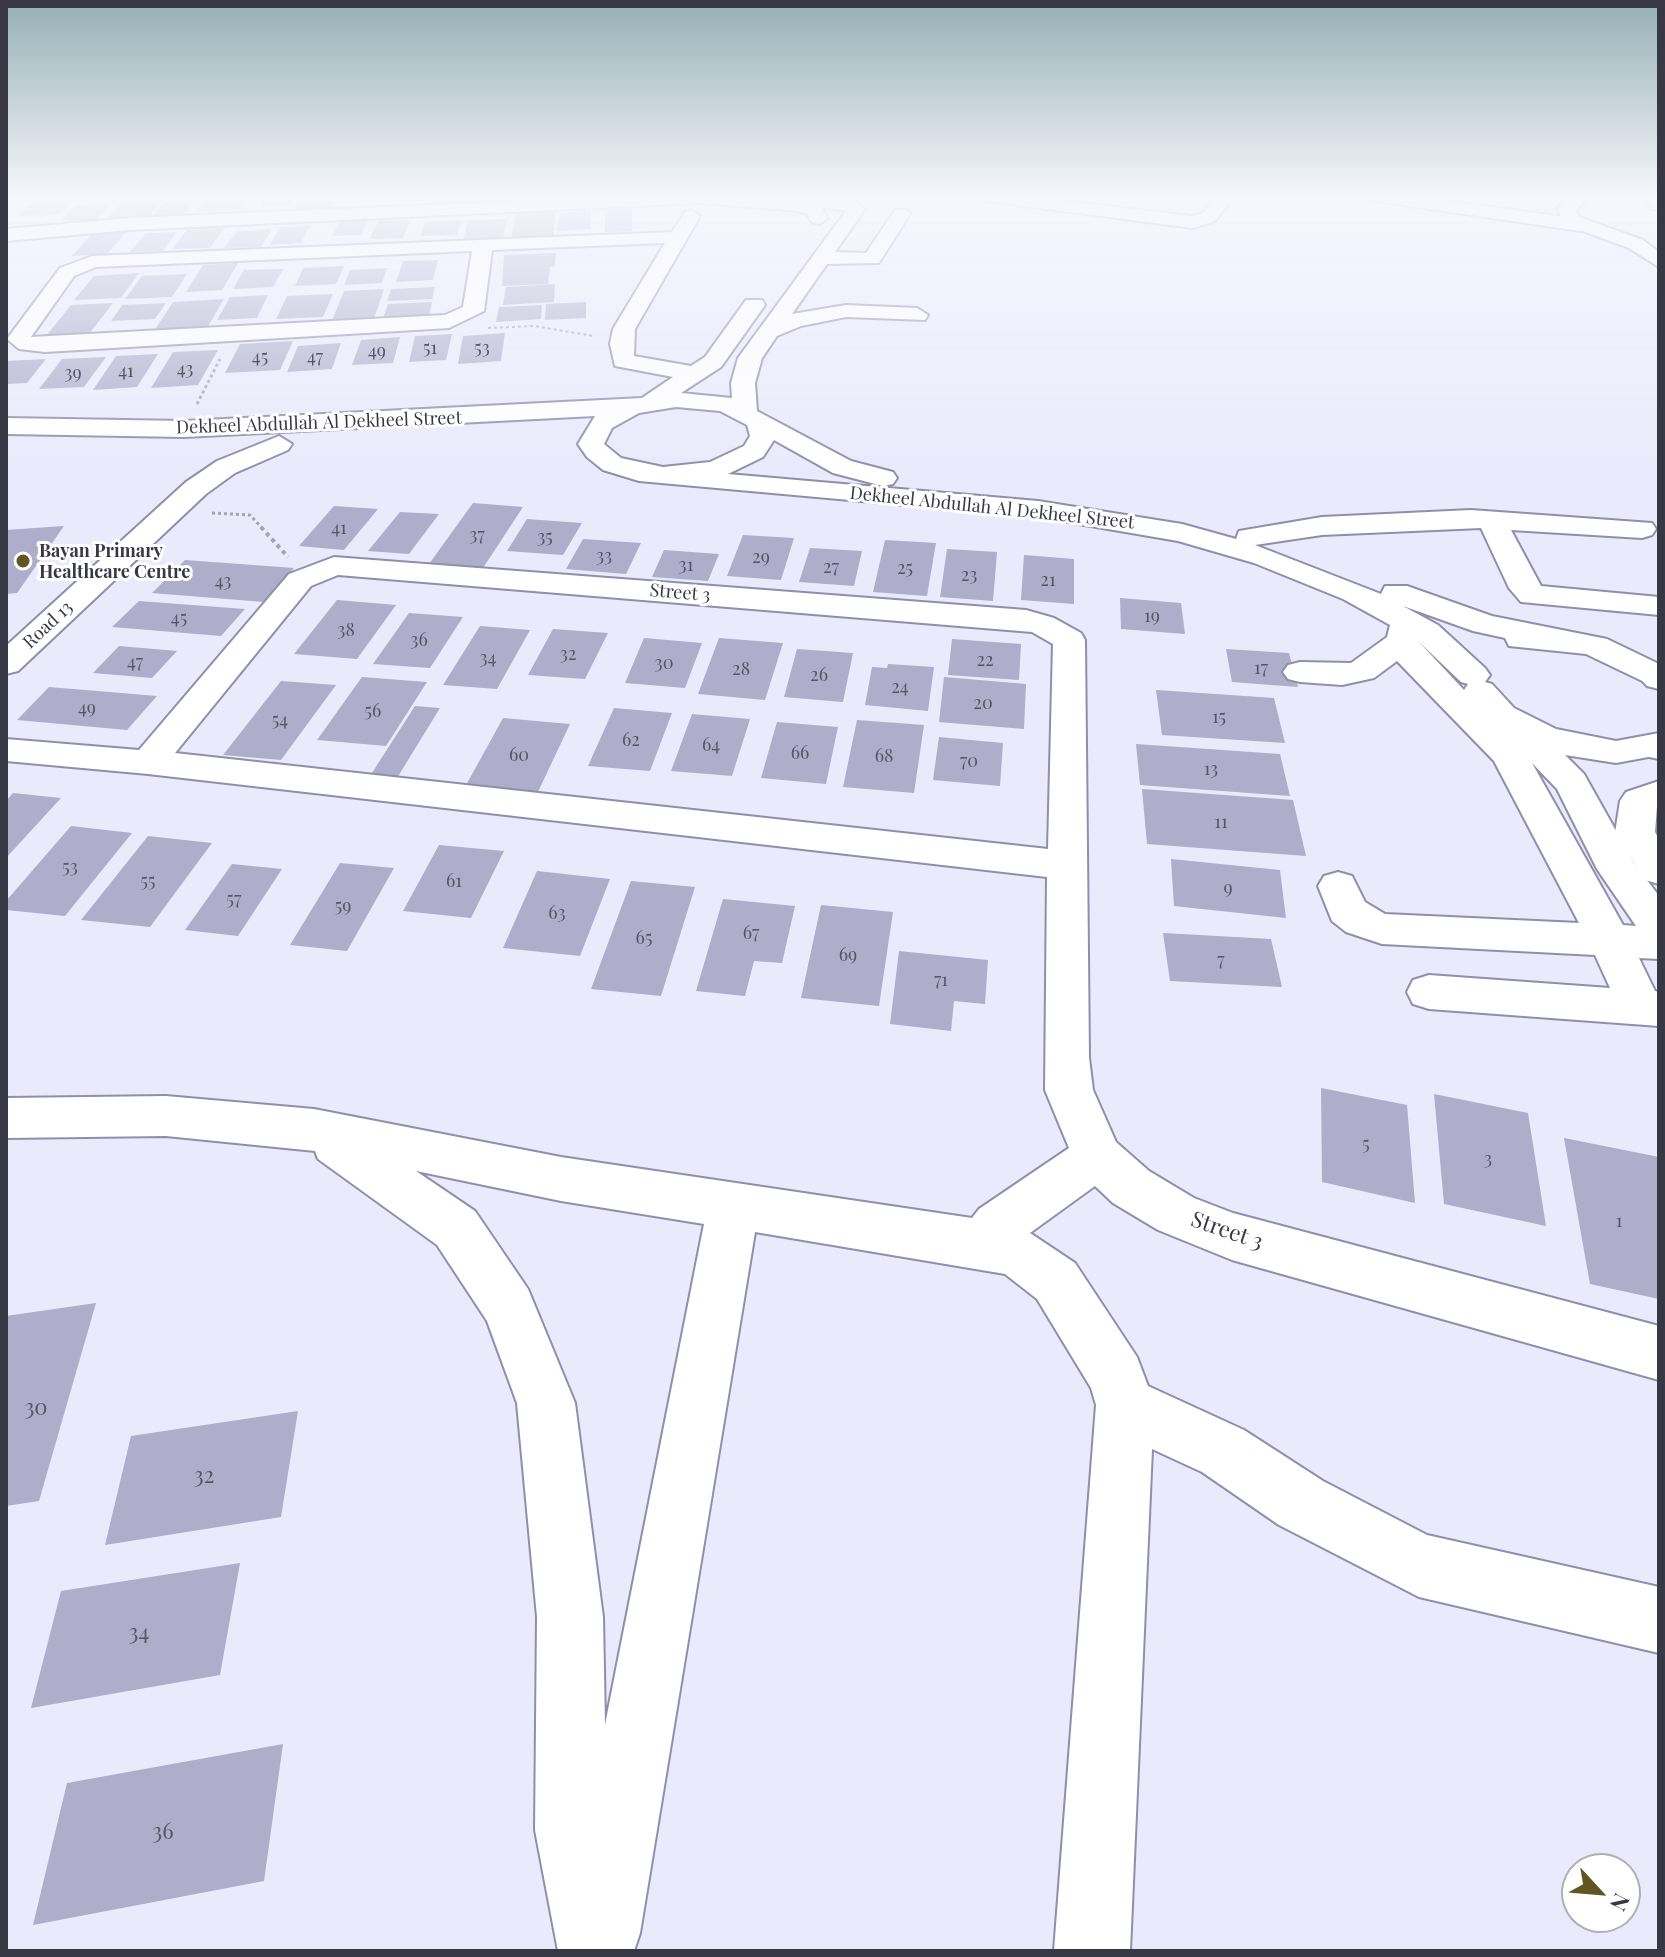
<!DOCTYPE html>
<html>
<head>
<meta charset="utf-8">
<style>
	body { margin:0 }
	#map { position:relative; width:1665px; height:1957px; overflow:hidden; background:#eaeafc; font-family:"Playfair Display",serif }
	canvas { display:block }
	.frame { position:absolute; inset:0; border:8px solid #383844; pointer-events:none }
	.north { position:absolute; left:1561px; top:1853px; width:80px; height:80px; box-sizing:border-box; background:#fff; border:2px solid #afafb4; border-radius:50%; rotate:116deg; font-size:22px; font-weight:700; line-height:32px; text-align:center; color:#383844 }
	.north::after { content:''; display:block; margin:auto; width:28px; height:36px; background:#615522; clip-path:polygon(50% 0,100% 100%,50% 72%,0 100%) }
</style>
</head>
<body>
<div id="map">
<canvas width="1665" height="1957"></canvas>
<div class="frame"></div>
<div class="north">N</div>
</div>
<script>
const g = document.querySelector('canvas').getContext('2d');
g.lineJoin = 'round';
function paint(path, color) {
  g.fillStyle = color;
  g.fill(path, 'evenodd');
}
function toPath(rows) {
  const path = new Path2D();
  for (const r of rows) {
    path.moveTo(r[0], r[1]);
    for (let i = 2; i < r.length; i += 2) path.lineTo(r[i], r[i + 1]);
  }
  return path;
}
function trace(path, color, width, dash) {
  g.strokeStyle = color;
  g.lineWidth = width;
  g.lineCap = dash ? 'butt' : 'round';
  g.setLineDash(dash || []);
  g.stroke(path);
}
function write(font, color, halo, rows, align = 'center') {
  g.font = font + ' "Playfair Display",serif';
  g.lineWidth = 6;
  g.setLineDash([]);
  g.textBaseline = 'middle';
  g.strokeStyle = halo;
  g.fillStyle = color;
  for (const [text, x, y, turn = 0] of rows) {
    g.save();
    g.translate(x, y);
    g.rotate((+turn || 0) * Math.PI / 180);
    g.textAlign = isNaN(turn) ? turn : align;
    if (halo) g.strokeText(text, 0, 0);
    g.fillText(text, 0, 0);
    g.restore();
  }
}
paint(toPath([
	[268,196,296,196,290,206,261,207],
	[302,196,340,196,332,209,293,210],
	[350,196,376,196,373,201,346,202],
	[390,196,426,196,424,201,387,202],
	[434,196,470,196,469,200,431,202],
	[246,197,237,210,196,212,207,198],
	[74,199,59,214,18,216,35,201],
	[165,199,146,220,104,222,124,201],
	[195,200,184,214,153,215,165,201],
	[111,203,95,220,60,221,76,205],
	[632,208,632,231,605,232,605,209],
	[556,211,553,237,511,239,516,213],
	[591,211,590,229,557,231,559,213],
	[507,219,503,239,463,241,468,220],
	[368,220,361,235,332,236,340,221],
	[410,220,403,238,370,239,378,221],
	[462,220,457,235,420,236,425,222],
	[310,226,301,243,270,245,280,227],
	[224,228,210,248,172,249,187,230],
	[272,229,261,247,224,248,237,231],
	[127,232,107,254,72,256,93,233],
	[177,232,163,251,130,252,146,233],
	[556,253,555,266,550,267,548,284,502,286,504,255],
	[438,260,433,280,396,282,403,261],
	[238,263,222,290,186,292,203,265],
	[344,266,336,284,295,286,303,268],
	[387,268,382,283,344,285,350,270],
	[283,269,273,287,233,289,244,270],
	[139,273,121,298,74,300,94,276],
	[187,274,172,297,125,299,142,276],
	[555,284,554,302,503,305,506,287],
	[435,287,432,299,387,301,391,289],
	[384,289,374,319,332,321,344,291],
	[333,294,323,317,276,319,287,296],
	[268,295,257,318,217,320,230,297],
	[224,299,207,328,154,331,173,302],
	[432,302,429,316,383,318,388,304],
	[586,302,586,318,545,320,546,304],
	[113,303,89,334,46,336,71,305],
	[166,303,155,319,111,321,122,305],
	[542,305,541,319,496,322,499,307],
	[505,333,501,361,458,364,463,336],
	[452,334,446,360,409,362,415,336],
	[400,337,393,363,352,365,361,340],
	[293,341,280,370,225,373,240,344],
	[341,343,332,369,287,372,298,346],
	[218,350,198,385,151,388,173,352],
	[158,354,137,387,93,390,116,356],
	[106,357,84,387,39,389,62,359],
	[46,359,27,383,6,384,6,361],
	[473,503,523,507,483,568,429,564],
	[334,506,378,509,344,550,299,546],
	[400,512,439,514,409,554,368,551],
	[527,519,582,523,563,555,507,551],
	[64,526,17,593,6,594,6,530],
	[743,535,794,538,781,580,727,576],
	[583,539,641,543,626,574,566,569],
	[885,540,936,543,927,596,873,592],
	[810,548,862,551,854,586,799,582],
	[947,549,997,552,993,601,940,597],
	[664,550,719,554,708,581,652,577],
	[1024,555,1074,559,1074,604,1021,600],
	[185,560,294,568,264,602,152,593],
	[1120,598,1181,603,1185,634,1121,629],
	[337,600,396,605,357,659,294,654],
	[139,601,245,609,221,636,112,627],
	[409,613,463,617,430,668,373,664],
	[480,626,530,630,497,689,443,685],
	[553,629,608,633,585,679,528,675],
	[644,638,702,643,685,688,625,683],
	[719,638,783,643,765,700,698,694],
	[952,639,1021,644,1019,680,948,675],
	[119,646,177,651,152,678,93,673],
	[797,649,853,653,843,702,784,697],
	[1226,649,1289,653,1298,687,1232,682],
	[888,664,934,667,928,711,865,705,872,667,887,668],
	[362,677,427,682,386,746,317,740],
	[944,677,1026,684,1024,729,939,722],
	[281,681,336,685,281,760,223,755],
	[49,687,157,696,127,730,17,720],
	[1156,690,1274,698,1285,743,1162,735],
	[415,706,440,708,397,778,370,776],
	[614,708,672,713,650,771,588,766],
	[692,714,750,719,732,776,671,771],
	[503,718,570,724,537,794,465,787],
	[857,720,924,725,914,793,843,787],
	[777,722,838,727,826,784,761,778],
	[939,737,1003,743,1000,786,933,780],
	[1136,744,1280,754,1290,796,1140,785],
	[1142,789,1293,800,1306,856,1147,844],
	[13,793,61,798,6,858,6,801],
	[71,826,132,833,65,916,6,910,6,901],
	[148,836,212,843,150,927,81,920],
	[439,845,504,851,471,918,403,911],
	[1171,859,1280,870,1286,918,1174,906],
	[340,863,394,868,347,951,290,945],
	[232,864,282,869,238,936,185,930],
	[537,871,610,879,580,956,503,948],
	[631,881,695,887,661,996,591,989],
	[723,899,795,906,782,963,754,961,745,996,696,991],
	[821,905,893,912,879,1006,801,998],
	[1163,933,1271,939,1282,987,1170,981],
	[899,951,988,960,985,1004,954,1001,951,1031,890,1024],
	[1321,1088,1407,1105,1415,1203,1322,1182],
	[1434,1094,1528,1113,1546,1226,1444,1204],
	[1564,1138,1659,1157,1659,1299,1590,1284],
	[96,1303,39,1501,6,1506,6,1316],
	[298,1411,281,1517,105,1545,131,1436],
	[240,1563,220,1675,31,1708,61,1591],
	[283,1744,264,1881,33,1925,67,1783]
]), '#aeadca');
const minor = toPath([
	[633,196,777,199,779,196,811,196,853,200,865,209,835,252,866,253,895,210,907,210,910,214,879,263,827,264,792,314,846,305,917,308,928,315,925,320,846,317,801,326,777,336,762,358,755,383,757,411,851,461,893,472,897,478,893,484,883,486,833,473,774,440,763,457,728,474,1038,501,1182,524,1236,539,1239,531,1322,517,1471,510,1652,523,1656,529,1652,535,1642,538,1511,530,1541,586,1659,597,1659,615,1521,602,1509,588,1481,528,1322,535,1255,545,1381,594,1385,586,1407,586,1492,616,1607,639,1659,664,1659,689,1586,654,1509,646,1505,638,1473,631,1403,606,1438,625,1485,668,1490,675,1485,682,1492,684,1514,708,1556,729,1616,741,1659,733,1659,755,1616,763,1565,755,1584,774,1634,863,1659,896,1659,959,1639,958,1655,991,1659,992,1659,1026,1429,1009,1413,1004,1407,992,1413,980,1429,975,1610,988,1595,955,1382,944,1346,932,1332,921,1318,886,1324,876,1338,872,1352,876,1365,902,1385,914,1579,923,1494,761,1397,661,1374,678,1342,685,1300,682,1288,679,1283,672,1288,665,1300,662,1351,663,1387,637,1390,625,1343,599,1254,563,1178,541,1038,517,639,481,603,470,587,457,578,444,595,416,184,437,6,434,6,418,184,421,642,398,673,377,615,366,610,344,613,329,665,243,492,250,484,311,449,328,45,352,19,349,7,339,60,268,92,256,672,232,685,212,691,210,700,216,635,329,634,356,691,366,705,357,746,300,762,300,765,305,721,367,681,393,732,398,731,383,738,358,846,211,821,207,828,218,819,224,812,222,807,214,797,211,700,203,130,230,6,241,6,229,130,218,633,196],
	[472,251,463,307,445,315,31,337,74,276,96,267,472,251],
	[676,407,720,411,747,425,750,436,744,446,710,462,663,467,621,458,604,444,612,428,639,413,676,407],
	[1418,641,1461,682,1468,684,1464,690,1418,641],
	[1532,763,1557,789,1597,869,1636,926,1623,925,1532,763],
	[977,196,1022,196,1192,216,1203,213,1217,196,1235,196,1215,221,1193,228,986,201,977,196],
	[1366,196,1411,196,1580,219,1589,225,1580,231,1375,201,1366,196],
	[279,436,292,444,288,450,235,473,206,494,18,671,6,674,6,646,186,482,217,461,279,436],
	[334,557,1026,610,1054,618,1081,633,1085,640,1089,1058,1093,1090,1116,1142,1149,1171,1194,1198,1233,1213,1659,1326,1659,1380,1232,1260,1158,1230,1113,1203,1095,1186,1030,1233,1075,1263,1137,1357,1148,1386,1244,1430,1323,1481,1427,1535,1659,1587,1659,1653,1419,1597,1279,1525,1202,1472,1152,1449,1130,1951,1054,1951,1096,1405,1091,1388,1037,1299,1005,1274,755,1232,640,1933,634,1951,558,1951,535,1830,537,1617,517,1403,487,1321,437,1245,318,1159,315,1151,166,1136,6,1138,6,1098,166,1096,314,1109,561,1157,972,1218,979,1209,1069,1148,1045,1090,1047,877,148,774,6,761,6,739,139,750,289,574,334,557],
	[338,575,1032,632,1053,644,1048,849,175,753,311,586,338,575],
	[416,1171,561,1201,704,1224,605,1725,603,1617,575,1403,528,1289,475,1211,416,1171]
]);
const highway = toPath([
	[1572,196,1590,196,1576,210,1579,217,1643,240,1659,252,1659,267,1629,248,1564,224,1557,208,1572,196],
	[1644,196,1659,196,1659,210,1653,209,1644,196],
	[1654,665,1659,666,1659,689,1647,686,1637,675,1642,668,1654,665],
	[1652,736,1659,737,1659,759,1639,755,1634,747,1639,739,1652,736],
	[1659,781,1655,832,1659,839,1659,884,1645,880,1615,833,1620,801,1626,792,1659,781]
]);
trace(minor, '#908fab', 4);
trace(highway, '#908fab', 4);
trace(toPath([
	[488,328,534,326,593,336]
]), '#a4a4b4', 2, [3, 3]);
trace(toPath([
	[197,404,220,359],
	[212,513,250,515,263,529]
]), '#a4a4b4', 3, [3, 3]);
trace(toPath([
	[261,527,288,557]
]), '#a4a4b4', 4, [4, 4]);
paint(minor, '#fff');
paint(highway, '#fff');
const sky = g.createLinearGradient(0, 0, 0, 470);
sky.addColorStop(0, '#95b0b3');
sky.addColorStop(0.42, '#f6f6fe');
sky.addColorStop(1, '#f6f6fe00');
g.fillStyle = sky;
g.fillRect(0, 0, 1665, 470);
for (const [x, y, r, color] of [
	[23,561,8,"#615522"]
]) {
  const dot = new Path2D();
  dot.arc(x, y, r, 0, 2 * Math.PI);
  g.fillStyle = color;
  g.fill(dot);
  trace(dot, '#fff', 3);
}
write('18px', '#565566', null, [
	["51",430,348],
	["53",482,348],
	["49",377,351],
	["45",260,357],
	["47",315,357],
	["43",185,369],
	["41",126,371],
	["39",73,373],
	["41",339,528],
	["37",477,535],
	["35",545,537],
	["33",604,556],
	["29",761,557],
	["31",686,565],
	["27",831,567],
	["25",905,568],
	["23",969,575],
	["21",1048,580],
	["43",223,581],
	["19",1152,616],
	["45",179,618],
	["38",346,630],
	["36",419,640],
	["32",568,654],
	["34",488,658],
	["22",985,660],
	["47",135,662],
	["30",664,663],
	["17",1261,668],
	["28",741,669],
	["26",819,675],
	["24",900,687],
	["20",983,703],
	["49",87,708],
	["56",373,711],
	["15",1219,717],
	["54",280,720],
	["62",631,740],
	["64",711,745],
	["66",800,753],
	["60",519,755],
	["68",884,756],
	["70",969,761],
	["13",1211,769],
	["11",1221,822],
	["53",70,867],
	["55",148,881],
	["61",454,881],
	["9",1228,888],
	["57",234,899],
	["59",343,906],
	["63",557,913],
	["67",751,933],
	["65",644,938],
	["69",848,955],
	["7",1221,960],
	["71",941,980],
	["5",1366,1144],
	["3",1488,1159],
	["1",1619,1221]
]);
write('18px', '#383844', '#fff', [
	["Dekheel Abdullah Al Dekheel Street",319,423,-2],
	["Dekheel Abdullah Al Dekheel Street",992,508,6],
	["Street 3",680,593,5],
	["Road 13",48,625,-43]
]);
write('bold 18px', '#383844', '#fff', [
	["Bayan Primary",39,551],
	["Healthcare Centre",39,572]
], 'left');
write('22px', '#383844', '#fff', [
	["Street 3",1227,1231,19]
]);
write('22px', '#565566', null, [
	["30",36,1408],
	["32",204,1476],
	["34",139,1633],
	["36",163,1832]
]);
</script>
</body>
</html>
